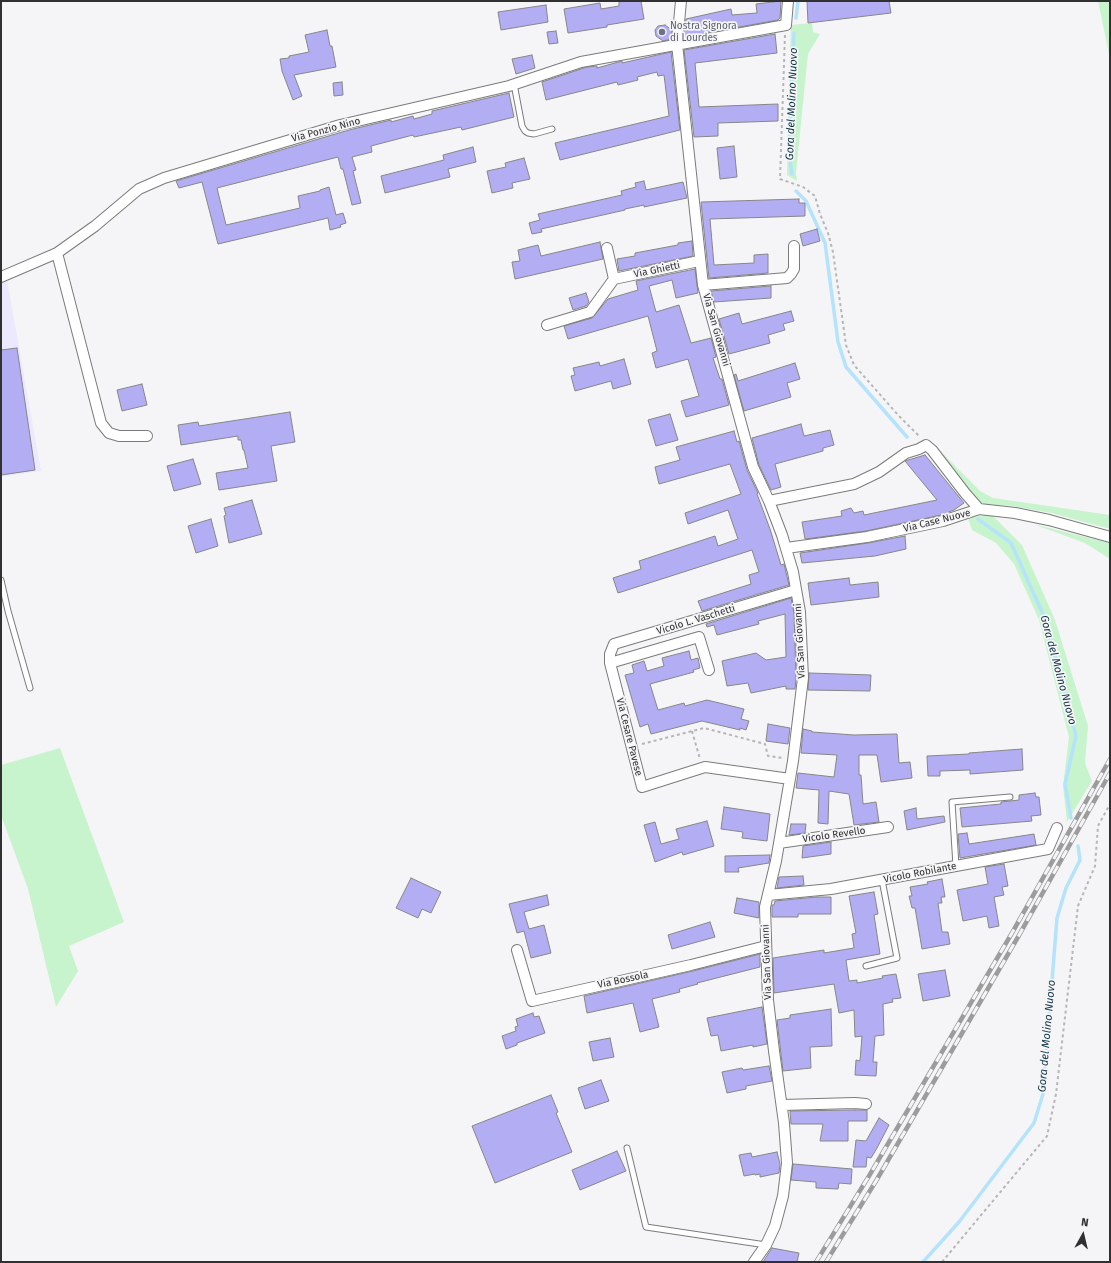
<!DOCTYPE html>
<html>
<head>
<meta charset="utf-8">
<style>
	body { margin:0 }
	#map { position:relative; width:1111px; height:1263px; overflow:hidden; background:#f5f5f7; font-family:"Fira Sans",sans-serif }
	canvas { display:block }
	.frame { position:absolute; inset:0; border:2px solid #303031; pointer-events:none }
	.north { position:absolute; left:1063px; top:1215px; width:40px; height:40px; -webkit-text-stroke:3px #f5f5f7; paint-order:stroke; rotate:8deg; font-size:11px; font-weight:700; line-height:16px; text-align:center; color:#303031 }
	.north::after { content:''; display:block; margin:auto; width:14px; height:18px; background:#303031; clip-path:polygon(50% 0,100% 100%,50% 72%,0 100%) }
</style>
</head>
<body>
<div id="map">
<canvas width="1111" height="1263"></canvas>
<div class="frame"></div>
<div class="north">N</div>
</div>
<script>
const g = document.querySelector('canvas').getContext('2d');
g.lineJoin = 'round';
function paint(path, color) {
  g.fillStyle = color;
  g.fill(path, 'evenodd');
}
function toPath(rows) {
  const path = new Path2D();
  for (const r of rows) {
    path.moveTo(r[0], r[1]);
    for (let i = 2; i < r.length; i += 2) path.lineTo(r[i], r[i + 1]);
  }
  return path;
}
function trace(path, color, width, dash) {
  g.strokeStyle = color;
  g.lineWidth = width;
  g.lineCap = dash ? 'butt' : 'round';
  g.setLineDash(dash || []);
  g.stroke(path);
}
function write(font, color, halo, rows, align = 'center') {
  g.font = font + ' "Fira Sans",sans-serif';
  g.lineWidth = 3.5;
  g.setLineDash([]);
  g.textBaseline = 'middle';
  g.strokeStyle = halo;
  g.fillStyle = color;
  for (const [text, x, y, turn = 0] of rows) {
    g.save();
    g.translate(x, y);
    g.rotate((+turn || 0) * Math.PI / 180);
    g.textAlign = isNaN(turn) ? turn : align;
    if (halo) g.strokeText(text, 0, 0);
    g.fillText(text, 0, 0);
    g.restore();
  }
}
paint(toPath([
	[7,280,41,471,1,477,1,282]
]), '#ece8fe');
paint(toPath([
	[1098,1,1110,1,1110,59],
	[812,23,813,32,820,34,808,54,796,173,797,181,787,175,789,81,791,25],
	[930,441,980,491,993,498,1110,515,1110,529,1051,513,1012,506,981,504,958,479],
	[991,514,1022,545,1055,620,1088,726,1085,763,1092,781,1067,822,1063,786,1069,737,1039,620,1014,564,996,543,972,530,968,518],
	[1033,524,1110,543,1110,559,1085,543],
	[60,748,124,922,69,946,78,971,56,1007,28,889,1,815,1,765]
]), '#c7f4cd');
trace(toPath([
	[796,18,798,1],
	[792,174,789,154,794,33],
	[796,191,806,201,825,243,838,342,846,367,907,437],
	[978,519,1011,543,1046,621,1076,736,1065,784,1071,818],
	[923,1262,959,1222,1034,1123,1043,1094,1057,918,1066,888,1080,860,1078,846]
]), '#b4e3fb', 3.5);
const building = toPath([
	[619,1,641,1,644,19,607,25,607,27,568,33,564,9,600,3,601,9,619,6,619,1],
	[781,1,780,18,778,20,684,37,686,19,731,9,732,15,757,13,756,4,781,1],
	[807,1,889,1,891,13,808,23,807,1],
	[546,5,548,22,501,30,498,12,546,5],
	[665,25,672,30,671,39,663,41,656,36,655,30,658,26,665,25],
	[327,30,330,46,332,46,336,67,294,75,302,96,293,100,282,71,280,59,289,58,289,56,309,52,305,35,327,30],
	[556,31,558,43,549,44,547,32,556,31],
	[775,34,777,53,695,63,699,107,778,104,778,121,718,123,718,136,694,137,684,50,775,34],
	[671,52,680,130,560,160,555,143,669,116,664,75,658,76,657,72,637,77,638,80,618,85,617,82,546,100,542,82,587,67,597,66,597,68,622,61,622,63,671,52],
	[532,55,535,68,516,74,512,59,532,55],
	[342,82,343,95,334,96,333,83,342,82],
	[509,93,514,117,462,130,461,127,414,137,413,135,371,146,372,152,352,157,356,170,353,171,361,203,352,205,343,169,341,169,338,157,217,188,226,225,300,208,298,196,320,191,320,190,329,187,336,215,343,213,346,223,340,225,341,227,330,230,328,218,218,244,202,182,179,188,176,181,349,130,391,120,391,122,413,116,414,119,432,114,432,111,509,93],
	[734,146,737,177,720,179,717,148,734,146],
	[473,147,476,162,448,169,450,177,385,193,381,176,444,160,443,155,473,147],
	[524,158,530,179,512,183,513,188,492,193,487,171,506,167,505,163,524,158],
	[644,181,646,190,683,182,687,198,644,207,644,205,625,209,625,210,541,229,542,232,532,234,529,223,540,220,538,214,622,195,621,191,636,187,635,183,644,181],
	[799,199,799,203,805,203,805,216,710,219,714,265,754,263,754,255,768,254,768,273,709,278,701,202,799,199],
	[817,229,820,241,803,246,800,234,817,229],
	[692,241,693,256,619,271,617,259,635,256,635,253,678,245,678,243,692,241],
	[600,242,603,259,515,279,512,262,520,261,518,250,538,245,541,256,600,242],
	[695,269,698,293,676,298,672,280,649,286,656,312,679,305,691,343,711,338,716,357,713,358,720,379,722,379,729,405,686,417,681,401,699,396,688,359,656,368,652,353,657,351,648,316,568,339,564,326,592,318,608,299,638,290,636,281,695,269],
	[771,286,771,298,714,302,711,291,771,286],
	[586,293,589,302,586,306,573,310,569,298,586,293],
	[791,311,794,321,783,324,785,330,768,335,770,343,729,354,719,319,739,313,742,324,791,311],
	[17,348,35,470,1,475,1,350,17,348],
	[624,359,631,384,613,389,611,381,575,391,571,376,575,375,573,368,599,362,600,366,624,359],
	[795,363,800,379,787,383,791,397,744,411,734,375,736,374,738,381,795,363],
	[142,384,147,405,122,411,117,390,142,384],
	[290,412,295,442,271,446,277,481,219,490,216,473,248,468,244,450,243,450,241,440,238,440,238,436,181,445,178,425,198,422,199,426,290,412],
	[670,414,678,440,656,446,648,420,670,414],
	[801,424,804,436,830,430,834,445,823,448,823,451,775,464,781,487,771,490,759,465,752,438,801,424],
	[734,431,737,442,739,441,747,470,758,493,757,494,770,529,781,565,784,564,789,585,702,611,698,601,751,584,749,575,759,572,752,550,618,593,613,578,641,569,639,561,715,536,718,546,738,539,728,510,688,524,685,513,741,494,730,464,659,484,655,467,680,460,676,447,734,431],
	[925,455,964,503,954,510,941,515,866,531,805,539,802,522,842,516,841,511,851,508,854,513,863,511,864,515,937,500,905,461,925,455],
	[193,459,201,484,174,491,167,466,193,459],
	[252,500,262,534,229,543,224,516,226,515,224,508,252,500],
	[211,519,218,546,196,553,188,526,211,519],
	[905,536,906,549,875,556,802,563,800,553,868,543,905,536],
	[849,578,850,585,878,582,879,597,811,605,808,583,849,578],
	[791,598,794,613,796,678,795,689,786,689,786,686,751,693,748,683,727,686,722,661,756,653,766,660,786,657,785,614,758,621,759,624,717,635,714,625,707,627,706,624,791,598],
	[689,651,691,660,698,658,700,668,693,670,694,672,650,684,658,710,684,703,685,706,707,700,744,709,741,719,749,721,746,730,740,728,740,730,702,721,651,734,648,724,640,727,625,675,634,673,632,665,644,661,647,671,664,666,662,658,689,651],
	[809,673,871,675,870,691,808,690,809,673],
	[768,724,790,728,788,744,766,741,768,724],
	[803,729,812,731,812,732,854,735,897,734,899,763,910,762,912,778,881,782,877,755,859,755,859,775,861,775,863,804,876,802,879,822,854,825,849,794,829,791,828,824,818,823,819,790,796,788,798,773,834,777,837,755,801,753,803,729],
	[1022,749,1023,770,970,774,970,770,940,771,940,776,928,776,927,756,969,754,969,753,1022,749],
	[1035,793,1036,797,1039,797,1041,815,1031,816,1032,821,962,827,960,808,1001,804,1001,802,1019,800,1019,795,1035,793],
	[724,807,770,814,767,841,742,838,743,832,721,829,724,807],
	[916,808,917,819,944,816,945,822,907,830,904,811,916,808],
	[707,821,714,846,683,855,682,852,655,862,644,825,655,822,661,844,679,839,676,829,707,821],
	[791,824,806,824,805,833,789,835,791,824],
	[967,833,969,844,1034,834,1036,845,960,858,958,834,967,833],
	[831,842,831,854,802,858,803,846,831,842],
	[770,855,769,863,738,868,739,872,725,872,725,856,770,855],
	[1004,864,1008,886,1002,887,1004,895,994,897,999,926,989,928,987,916,963,921,957,890,988,884,985,867,1004,864],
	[803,876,804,885,777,888,779,877,803,876],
	[411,878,441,892,431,913,422,909,418,918,396,908,411,878],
	[942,879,945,897,941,897,942,903,938,903,942,932,948,932,950,944,922,949,915,908,912,908,909,896,912,896,910,887,928,884,927,882,942,879],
	[874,892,878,914,874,915,880,954,846,960,849,981,857,980,857,983,883,978,882,976,896,974,901,998,892,999,893,1002,883,1004,884,1035,875,1036,873,1062,877,1062,876,1076,855,1075,856,1060,860,1061,862,1036,855,1037,854,1010,839,1013,834,984,774,993,773,958,824,950,824,953,854,948,852,934,856,933,849,896,874,892],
	[547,895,549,905,524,912,529,929,544,925,551,953,531,958,524,931,517,933,509,904,547,895],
	[817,897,831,897,831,914,798,914,798,917,772,917,772,905,774,905,775,901,817,897],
	[737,898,759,902,759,918,734,913,737,898],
	[710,922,715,937,672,949,668,935,710,922],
	[760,954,760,967,697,983,698,984,679,989,680,992,652,999,659,1027,640,1032,633,1003,587,1013,584,996,693,971,760,954],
	[945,970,950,996,923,1001,918,974,945,970],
	[762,1007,767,1044,753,1047,753,1045,721,1051,718,1035,711,1036,707,1018,762,1007],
	[831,1009,832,1046,810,1047,811,1068,783,1071,777,1020,790,1018,790,1015,831,1009],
	[533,1013,534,1017,539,1016,545,1033,517,1043,517,1045,506,1049,502,1036,516,1031,515,1027,518,1026,516,1019,533,1013],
	[610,1038,614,1057,593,1061,589,1042,610,1038],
	[769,1066,772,1081,746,1086,746,1089,727,1093,722,1072,742,1068,743,1070,769,1066],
	[601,1080,609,1101,585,1109,578,1088,601,1080],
	[551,1095,558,1112,556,1113,572,1152,495,1183,472,1126,551,1095],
	[855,1110,867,1110,867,1121,848,1121,848,1141,820,1141,823,1124,791,1124,790,1111,855,1110],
	[879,1118,889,1125,877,1148,871,1158,867,1157,866,1167,853,1167,856,1140,866,1141,879,1118],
	[617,1151,626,1171,580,1190,572,1170,617,1151],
	[777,1152,780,1164,779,1173,760,1177,760,1174,755,1175,755,1174,744,1176,739,1155,751,1153,752,1157,777,1152],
	[793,1164,852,1169,851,1184,839,1183,838,1189,816,1188,816,1182,791,1180,793,1164],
	[772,1248,799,1253,797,1262,763,1262,772,1248]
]);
paint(building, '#b3aef3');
trace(building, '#868688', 1);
const service = toPath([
	[514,84,522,126,525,131,528,133,534,134,552,129],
	[1,580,8,611,30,688],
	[956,866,952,802,1010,797],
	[866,966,897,958,882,880],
	[627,1148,646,1227,766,1245]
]);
const minor = toPath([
	[681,1,677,44,703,285,753,467,769,501,782,535,793,572,800,612,803,678,793,761,776,861,765,907,768,1000,774,1051,784,1123,787,1163,783,1196,775,1226,766,1245,754,1262],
	[57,253,101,423,109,433,119,436,147,436],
	[1,277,57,253,95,226,139,189,164,178,340,125,509,86,581,62,786,25,788,1],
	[614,279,699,261],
	[703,285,787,278,791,274,794,269,794,246],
	[547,325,590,312,614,279,607,248],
	[769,501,854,484,879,472,906,453,919,449,926,445,932,450,965,493,979,509],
	[786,548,867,537,943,521,979,509,1015,513,1049,520,1110,537],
	[610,663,610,654,614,644,796,590],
	[709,670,699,637,610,663,642,787,705,767,790,779],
	[779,843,888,827],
	[768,895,831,889,1048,849,1057,828],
	[517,950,532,1001,691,965,766,946],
	[782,1105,855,1103,866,1104]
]);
trace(service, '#7b7b7c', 7);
trace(minor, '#7b7b7c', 12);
trace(toPath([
	[785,35,780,179,803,187,815,196,820,214,828,233,833,252,846,345,854,365,898,415,920,437],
	[692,731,700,759],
	[642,744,704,728,765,744,768,756,783,758],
	[942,1262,1047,1136,1056,1094,1078,906,1095,866,1098,826,1110,804]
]), '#b6b6b8', 2, [3, 3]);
trace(service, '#fff', 5);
trace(minor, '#fff', 10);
const rail = toPath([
	[816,1262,869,1176,1012,933,1110,759],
	[826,1262,876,1181,1018,937,1110,773]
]);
trace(rail, '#9c9c9d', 4.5);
trace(rail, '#f5f5f7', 3, [9]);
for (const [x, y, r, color] of [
	[662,32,4,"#6b7280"]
]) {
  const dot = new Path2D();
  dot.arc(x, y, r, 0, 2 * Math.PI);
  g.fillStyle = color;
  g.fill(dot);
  trace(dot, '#f5f5f7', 1.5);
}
write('10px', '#5b616d', '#f5f5f7', [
	["Nostra Signora",670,26],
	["di Lourdes",670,38]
], 'left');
write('10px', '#303031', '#f5f5f7', [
	["Via Ponzio Nino",326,130,-15],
	["Via Ghietti",657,270,-12],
	["Via San Giovanni",716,330,74],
	["Via Case Nuove",937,521,-14],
	["Vicolo L. Vaschetti",696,620,-17],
	["Via San Giovanni",800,641,-93],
	["Via Cesare Pavese",629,737,76],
	["Vicolo Revello",834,835,-8],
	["Vicolo Robilante",920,873,-11],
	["Via San Giovanni",767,962,-92],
	["Via Bossola",623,980,-12]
]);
write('italic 11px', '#0c3242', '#f5f5f7', [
	["Gora del Molino Nuovo",792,104,-88],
	["Gora del Molino Nuovo",1058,670,75],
	["Gora del Molino Nuovo",1047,1036,-85]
]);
</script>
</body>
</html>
